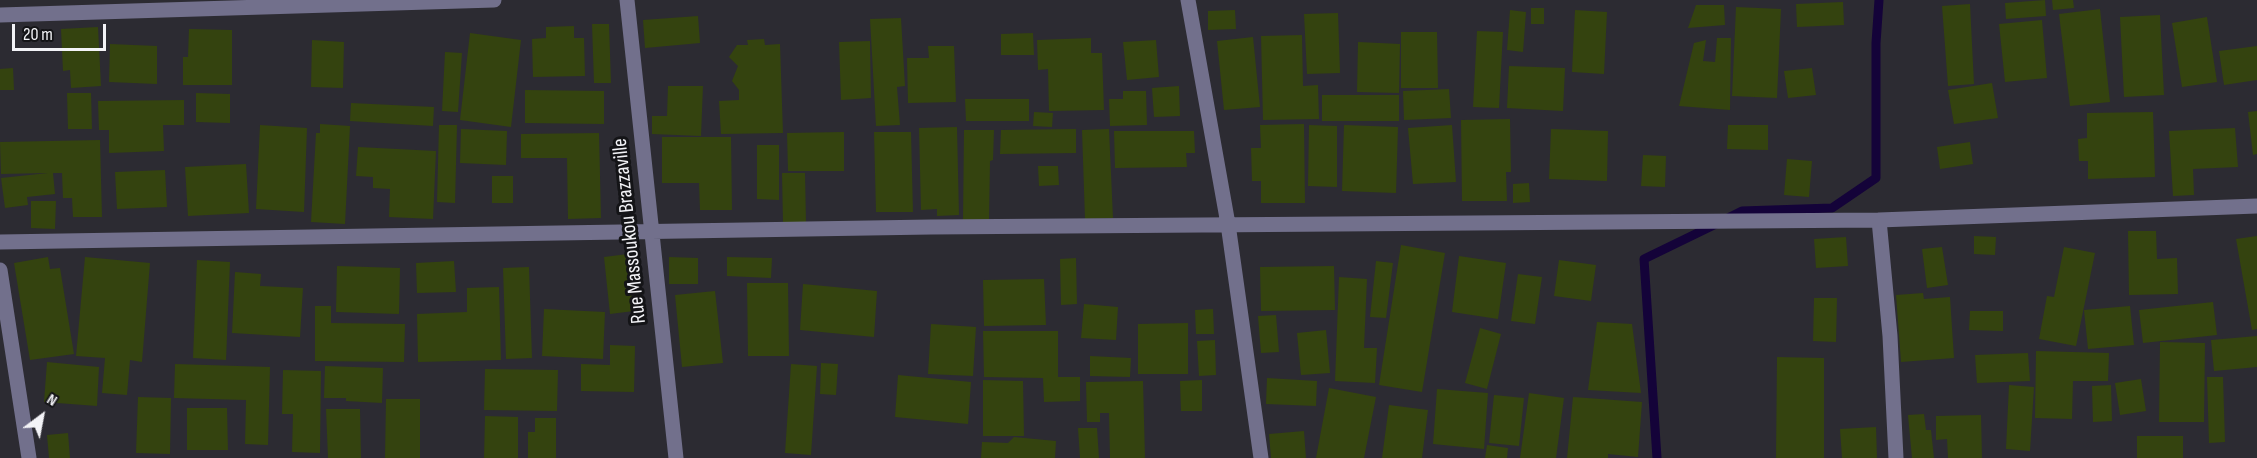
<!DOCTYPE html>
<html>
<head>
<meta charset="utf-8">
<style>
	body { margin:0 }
	#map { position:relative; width:2257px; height:458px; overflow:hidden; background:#2c2b32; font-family:"Sofia Sans Condensed",sans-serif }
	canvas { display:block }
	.north { position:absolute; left:12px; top:386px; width:60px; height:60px; -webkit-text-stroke:4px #141417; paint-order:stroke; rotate:32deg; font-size:16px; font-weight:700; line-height:24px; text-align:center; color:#f3f3f7 }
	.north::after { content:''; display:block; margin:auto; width:21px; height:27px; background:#f3f3f7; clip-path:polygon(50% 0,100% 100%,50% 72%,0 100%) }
	.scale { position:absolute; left:12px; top:24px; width:94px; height:27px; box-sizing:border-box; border:3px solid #f3f3f7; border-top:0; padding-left:8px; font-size:18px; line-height:21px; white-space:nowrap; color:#f3f3f7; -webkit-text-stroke:4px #141417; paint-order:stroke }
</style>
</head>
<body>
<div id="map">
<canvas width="2257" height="458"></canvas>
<div class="north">N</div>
<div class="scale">20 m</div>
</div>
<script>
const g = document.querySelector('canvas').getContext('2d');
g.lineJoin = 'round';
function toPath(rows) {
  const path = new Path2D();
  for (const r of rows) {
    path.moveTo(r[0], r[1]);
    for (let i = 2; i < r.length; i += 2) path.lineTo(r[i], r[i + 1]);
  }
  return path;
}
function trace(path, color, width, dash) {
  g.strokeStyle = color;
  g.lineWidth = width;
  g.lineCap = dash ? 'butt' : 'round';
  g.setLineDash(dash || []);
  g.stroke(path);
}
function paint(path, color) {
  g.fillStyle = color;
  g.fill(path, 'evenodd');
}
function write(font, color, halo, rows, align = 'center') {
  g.font = font + ' "Sofia Sans Condensed",sans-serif';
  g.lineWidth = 6;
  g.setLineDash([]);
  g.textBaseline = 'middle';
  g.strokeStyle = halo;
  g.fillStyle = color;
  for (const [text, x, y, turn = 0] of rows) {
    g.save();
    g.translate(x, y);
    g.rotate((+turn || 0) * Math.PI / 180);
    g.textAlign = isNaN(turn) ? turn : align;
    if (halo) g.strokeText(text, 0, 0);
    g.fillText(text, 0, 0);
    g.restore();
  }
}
trace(toPath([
	[1728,218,1742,211,1832,208,1876,178,1876,43,1879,0],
	[1657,458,1644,259,1716,224]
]), '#140339', 9);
paint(toPath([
	[2045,0,2046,16,2006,19,2005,3],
	[2052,0,2073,0,2074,8,2053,10],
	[1843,2,1844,25,1797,27,1796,4],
	[1970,4,1974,84,1948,86,1942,6],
	[1696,5,1724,5,1725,25,1688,28],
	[1736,7,1781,9,1777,98,1732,96],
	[1531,8,1544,8,1544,24,1531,24],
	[2100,9,2110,102,2070,106,2059,14],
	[1235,10,1236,29,1208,30,1208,11],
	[1510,10,1526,12,1523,52,1507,50],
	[1575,10,1607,12,1604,74,1572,72],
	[1338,13,1340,73,1307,74,1304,14],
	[2160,15,2164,95,2124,97,2120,17],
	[698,16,700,43,645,48,643,20],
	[2207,17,2217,82,2182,87,2172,23],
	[901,18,905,86,897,87,900,125,876,126,870,19],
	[2042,20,2047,78,2005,82,1999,24],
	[592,24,609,24,611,83,594,83],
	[574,26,574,38,584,38,585,76,533,77,532,39,546,38,546,27],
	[98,27,101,86,71,88,70,70,63,71,61,29],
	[189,29,232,30,232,85,183,85,183,57,188,57],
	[1477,31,1503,32,1499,108,1473,107],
	[1401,32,1437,32,1438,88,1401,88],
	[470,33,521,40,511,127,460,120],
	[1033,33,1034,55,1001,55,1001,34],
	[1302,35,1303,86,1318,85,1319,119,1263,120,1261,36],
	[1253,37,1260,107,1224,110,1217,41],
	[1091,38,1091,53,1102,53,1104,110,1049,111,1048,69,1038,70,1037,40],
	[1717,38,1731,38,1730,110,1679,106,1694,43,1706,40,1703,61,1715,62],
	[764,39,765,45,780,44,783,133,721,134,719,101,739,100,739,90,732,81,738,66,729,57,737,45,748,45,747,40],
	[312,40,344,42,343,88,311,87],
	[1156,40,1159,77,1127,80,1123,42],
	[870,41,871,98,841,100,839,42],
	[1358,42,1400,44,1399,93,1357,92],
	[110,44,157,46,157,84,109,82],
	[928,46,954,46,956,102,908,103,907,58,929,58],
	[2257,46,2257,80,2224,85,2219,51],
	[445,52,462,53,458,112,442,111],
	[1509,66,1565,68,1563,111,1507,108],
	[13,68,14,90,0,90,0,69],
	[1812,68,1816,95,1788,98,1784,71],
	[1992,83,1998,118,1954,124,1948,90],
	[668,86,703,86,701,136,652,134,652,116,667,116],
	[1179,86,1180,116,1154,117,1152,88],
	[1449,89,1451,118,1404,120,1403,91],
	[525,90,604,91,604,124,525,123],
	[1123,91,1146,91,1147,125,1110,126,1109,99,1123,99],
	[67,93,91,93,92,129,68,129],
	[196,93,230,94,230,123,196,122],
	[1322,95,1399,95,1399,121,1322,121],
	[965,99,1029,99,1029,121,966,121],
	[184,100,184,125,163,125,164,151,109,153,109,130,99,130,98,101],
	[351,103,434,107,433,126,350,121],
	[2257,111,2257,154,2253,155,2248,112],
	[1034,112,1053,113,1052,127,1033,126],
	[2153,112,2155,177,2088,179,2088,161,2079,161,2078,139,2087,138,2087,113],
	[1510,119,1511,172,1506,172,1507,201,1462,201,1461,120],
	[320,124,350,126,345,224,311,222,316,133,320,133],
	[1304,124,1305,203,1261,203,1261,181,1252,181,1251,148,1261,148,1260,125],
	[260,125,307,128,304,212,256,209],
	[439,125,457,125,455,203,437,202],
	[1309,125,1337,126,1337,187,1308,186],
	[1344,125,1398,127,1396,193,1342,191],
	[1452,125,1456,182,1413,184,1408,128],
	[1728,125,1768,125,1768,150,1727,149],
	[957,127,959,215,937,216,937,209,921,210,919,128],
	[2235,128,2238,167,2193,169,2194,195,2173,196,2169,131],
	[461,129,507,131,506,165,460,163],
	[1076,129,1076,153,1000,154,1001,130],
	[1109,129,1113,218,1085,219,1082,130],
	[1551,129,1608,131,1607,181,1549,179],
	[964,130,994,130,993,160,990,161,989,221,963,220],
	[1114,131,1194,131,1195,153,1186,153,1187,167,1115,168],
	[844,132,844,171,788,171,787,133],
	[874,132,911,132,913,212,876,212],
	[599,133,601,218,568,219,567,158,521,158,521,134],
	[662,137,731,137,732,210,700,210,699,183,662,183],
	[100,140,102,217,73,217,72,198,63,198,62,173,53,173,55,194,27,197,28,205,5,208,1,178,48,173,1,174,0,142],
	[1970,142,1973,164,1940,169,1937,147],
	[757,145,779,145,779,200,757,199],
	[358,147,436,151,433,219,389,217,390,189,373,188,373,177,356,176],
	[1643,155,1666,156,1665,187,1641,186],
	[1787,159,1812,161,1809,197,1784,195],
	[246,164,249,213,188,216,185,167],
	[1038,166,1058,166,1059,185,1039,186],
	[165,170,167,207,117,209,115,172],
	[782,173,805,173,806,223,783,223],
	[492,176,513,176,513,203,492,203],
	[1529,183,1530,202,1513,203,1513,184],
	[31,201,56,201,55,229,31,228],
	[2128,231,2156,231,2157,259,2177,258,2178,294,2129,295],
	[1974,236,1996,237,1995,255,1974,254],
	[2257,236,2257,329,2252,330,2236,239],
	[1846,237,1848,266,1816,268,1814,239],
	[1401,245,1445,253,1422,392,1379,385],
	[1942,247,1948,285,1927,288,1922,249],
	[2064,247,2095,253,2076,346,2039,339,2047,296,2054,297],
	[628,254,634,311,610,314,604,257],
	[1459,256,1506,263,1498,319,1452,312],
	[48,257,50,269,60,268,74,354,30,360,14,263],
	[85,257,150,263,142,362,130,360,127,395,102,393,105,358,76,356],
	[669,257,698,258,698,284,669,284],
	[727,257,772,258,771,278,727,276],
	[1076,258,1077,304,1061,305,1060,259],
	[197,260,230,262,226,360,193,358],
	[1559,260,1596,265,1591,301,1554,296],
	[454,261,456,292,417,293,416,263],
	[1376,261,1393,263,1386,318,1370,317],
	[337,266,400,268,399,314,336,312],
	[1334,266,1335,310,1261,311,1260,267],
	[529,267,532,358,506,359,503,268],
	[235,272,261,274,260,286,303,288,300,337,232,333],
	[1518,274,1542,277,1535,324,1511,321],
	[1339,277,1367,279,1364,348,1377,348,1375,383,1335,381],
	[1044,279,1046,325,984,326,983,280],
	[747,283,788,283,789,356,748,356],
	[803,284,877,291,874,337,800,330],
	[499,287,501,360,418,362,417,314,467,312,467,288],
	[715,291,723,363,682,367,675,295],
	[1923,293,1924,299,1950,297,1954,358,1901,362,1896,295],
	[1814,298,1837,298,1836,342,1813,341],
	[2213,302,2217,335,2143,343,2139,310],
	[1084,304,1118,307,1116,340,1081,338],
	[315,306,331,306,331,323,405,324,404,362,315,361],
	[2130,306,2134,345,2088,349,2084,310],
	[544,309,605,312,603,359,542,356],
	[1213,309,1214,334,1196,334,1195,310],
	[1970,311,2003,311,2003,331,1969,330],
	[1276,315,1279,352,1261,353,1258,316],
	[1597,322,1632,324,1641,393,1588,390],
	[1188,323,1188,374,1138,374,1138,324],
	[931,324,976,327,973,376,928,374],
	[1480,328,1501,334,1487,389,1465,383],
	[1326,330,1330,373,1301,375,1297,333],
	[983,331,1058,331,1058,377,1080,377,1080,401,1044,402,1043,378,984,377],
	[2257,336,2257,367,2214,371,2211,340],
	[1215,340,1216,375,1199,376,1197,341],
	[2160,342,2205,343,2204,422,2159,422],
	[610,345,635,346,634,392,581,391,581,364,610,365],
	[2036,351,2109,353,2108,381,2073,381,2072,419,2035,418],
	[2028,353,2030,381,1977,383,1975,355],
	[1090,356,1131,358,1130,377,1090,376],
	[1777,357,1824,358,1824,458,1776,458],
	[47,362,99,367,97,406,44,402],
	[821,363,838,364,836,395,820,394],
	[175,364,270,367,268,445,245,444,246,400,174,398],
	[791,364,817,366,811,455,785,453],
	[325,366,383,368,382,403,346,401,346,398,324,398],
	[485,369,558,370,557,411,484,410],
	[283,370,321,371,320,453,292,452,293,414,282,414],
	[898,375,971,382,968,424,895,417],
	[2207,377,2223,377,2225,442,2209,443],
	[1267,378,1317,381,1316,406,1266,404],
	[2141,379,2146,411,2120,415,2115,383],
	[983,380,1023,381,1024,436,983,436],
	[1202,380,1202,411,1181,411,1180,381],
	[1143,381,1145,458,1110,458,1109,413,1100,413,1100,422,1087,422,1086,382],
	[2009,385,2034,387,2030,451,2006,449],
	[2111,385,2112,421,2093,422,2092,386],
	[1329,388,1376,397,1364,458,1316,458],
	[1437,389,1488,393,1484,449,1433,444],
	[1529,393,1564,398,1556,458,1520,458],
	[1494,395,1524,398,1519,446,1489,443],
	[138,397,171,398,170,454,136,453],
	[1573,397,1642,402,1638,457,1608,454,1608,458,1567,458],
	[386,399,420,399,420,458,385,458],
	[1389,405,1428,410,1422,458,1382,458],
	[187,408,227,408,228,450,187,450],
	[326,409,360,409,361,458,328,458],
	[1924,414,1926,430,1931,430,1934,458,1912,458,1908,415],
	[1981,415,1982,458,1948,458,1947,439,1936,440,1936,416],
	[485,416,518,417,518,458,484,458],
	[535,418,556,418,556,458,528,458,528,432,535,432],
	[1876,427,1877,458,1842,458,1840,429],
	[1078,428,1097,428,1099,458,1080,458],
	[1304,431,1306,458,1271,458,1269,434],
	[68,433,70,458,49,458,47,435],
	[2137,436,2183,436,2183,458,2137,458],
	[1014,437,1056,441,1055,458,981,458,982,442,1008,443],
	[1487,445,1508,448,1507,458,1485,458]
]), '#34430f');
trace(toPath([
	[627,0,676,458],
	[1188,0,1228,224,1261,458],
	[0,15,494,0],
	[1879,220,1890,336,1896,458],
	[0,242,931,227,1879,220,2257,206],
	[0,270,29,458]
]), '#72708c', 15);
write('21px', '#f3f3f7', '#141417', [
	["Rue Massoukou Brazzaville",630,231,-96]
]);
</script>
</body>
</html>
